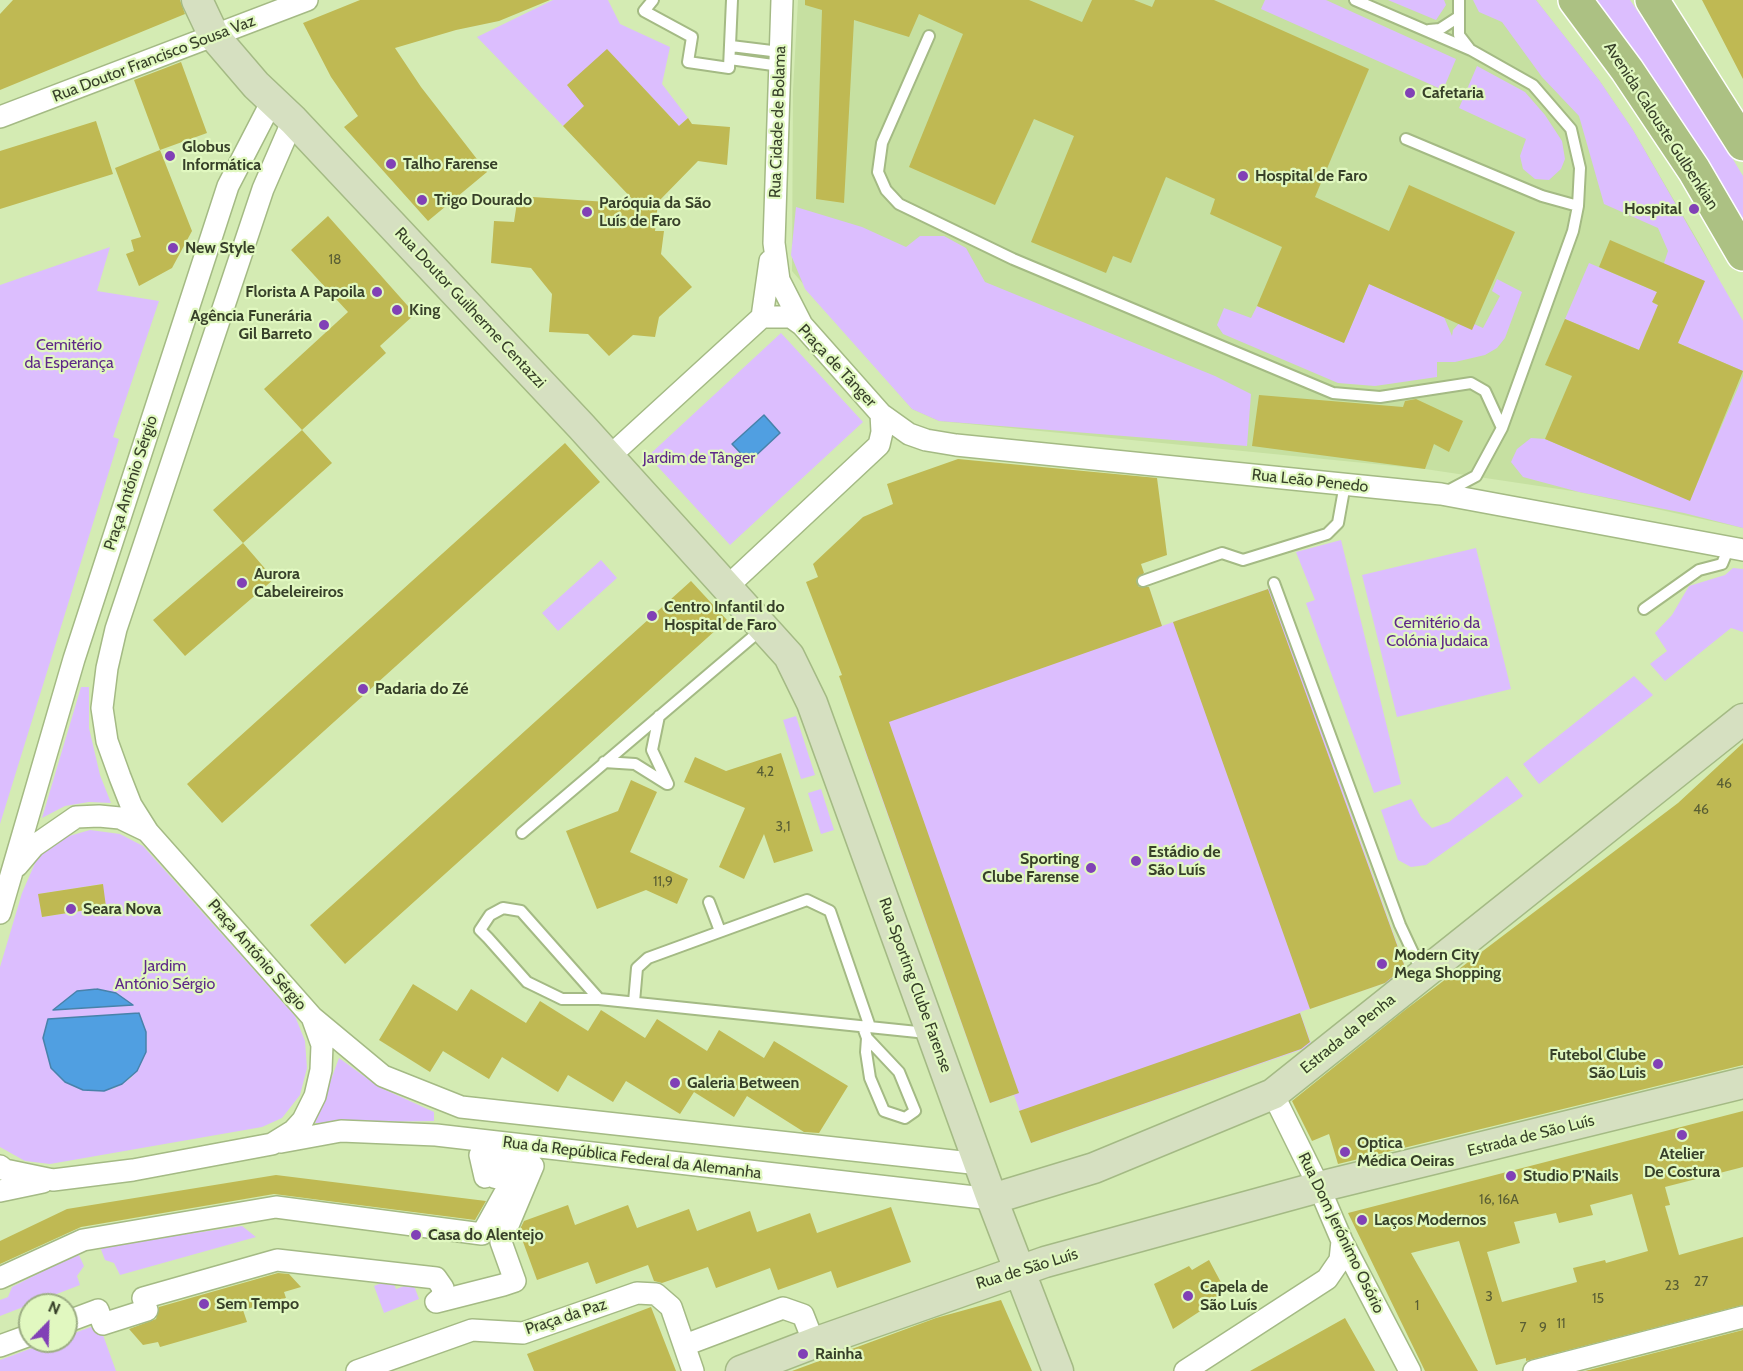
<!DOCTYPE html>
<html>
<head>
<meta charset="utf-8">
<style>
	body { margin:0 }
	#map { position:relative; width:1743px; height:1371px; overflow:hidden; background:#d4ebb3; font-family:Cabin,sans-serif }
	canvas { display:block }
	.north { position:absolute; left:18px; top:1293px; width:60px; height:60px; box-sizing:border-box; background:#e1f8c0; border:2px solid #9dae84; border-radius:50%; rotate:23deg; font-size:16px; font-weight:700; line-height:24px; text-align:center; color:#374029 }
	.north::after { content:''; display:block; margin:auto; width:21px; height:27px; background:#8141b6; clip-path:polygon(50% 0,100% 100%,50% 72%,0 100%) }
</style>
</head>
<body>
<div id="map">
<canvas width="1743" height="1371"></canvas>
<div class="north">N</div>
</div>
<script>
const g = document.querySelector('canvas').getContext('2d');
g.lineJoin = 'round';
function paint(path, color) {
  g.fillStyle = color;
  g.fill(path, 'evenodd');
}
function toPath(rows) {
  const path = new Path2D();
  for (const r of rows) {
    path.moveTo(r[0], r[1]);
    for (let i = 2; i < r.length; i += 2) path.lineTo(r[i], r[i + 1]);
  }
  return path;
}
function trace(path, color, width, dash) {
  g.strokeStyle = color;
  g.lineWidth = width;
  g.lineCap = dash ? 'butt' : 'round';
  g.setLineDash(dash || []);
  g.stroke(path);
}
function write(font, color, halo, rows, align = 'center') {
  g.font = font + ' Cabin,sans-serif';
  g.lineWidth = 4.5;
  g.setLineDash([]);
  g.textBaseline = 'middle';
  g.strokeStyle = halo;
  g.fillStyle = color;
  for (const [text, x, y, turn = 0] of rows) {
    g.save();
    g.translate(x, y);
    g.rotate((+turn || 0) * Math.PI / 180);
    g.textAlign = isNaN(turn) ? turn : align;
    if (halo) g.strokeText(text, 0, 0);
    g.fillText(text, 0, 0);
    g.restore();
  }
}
paint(toPath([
	[798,0,1536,0,1599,80,1633,130,1702,248,1743,326,1743,528,1579,492,1425,469,939,421,912,409,792,271,793,90]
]), '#c6e0a1');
paint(toPath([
	[553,0,608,0,620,24,670,47,662,84,688,118,679,126,607,50,584,106,563,126,477,37],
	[1265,0,1326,0,1456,59,1443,90,1261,9],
	[1388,0,1444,0,1446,5,1436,20],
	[1473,0,1536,0,1599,80,1633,130,1743,321,1743,371,1647,330,1639,350,1565,319,1589,263,1657,292,1653,303,1688,318,1664,263,1668,251,1658,228,1604,204,1579,116,1542,77,1502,22,1479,12],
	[1596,0,1630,0,1698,101,1743,176,1743,219,1668,98],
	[1477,66,1525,92,1545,115,1562,141,1565,159,1561,169,1549,180,1535,179,1523,169,1520,156,1526,139,1459,108],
	[796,207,862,227,906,247,920,236,944,236,966,248,985,282,1215,376,1251,394,1247,446,939,421,912,409,805,289,791,255],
	[110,247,97,291,159,301,113,437,119,439,0,824,0,285],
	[1497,279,1522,292,1505,338,1497,348,1485,355,1455,362,1437,362,1437,377,1375,386,1338,383,1223,334,1217,325,1224,308,1251,318,1257,306,1344,343,1369,284,1444,317,1452,336,1453,330,1463,319,1483,328,1500,296,1492,291],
	[781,333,863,422,730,545,648,456],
	[1743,376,1743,528,1684,513,1579,492,1523,477,1511,462,1517,449,1531,438,1545,439,1690,500],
	[1341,540,1401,784,1374,793,1306,603,1315,600,1296,552],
	[1476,548,1511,689,1397,717,1362,575],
	[601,560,617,578,558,631,542,613],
	[1733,568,1743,569,1743,632,1731,628,1665,681,1650,664,1667,651,1655,633,1672,615,1689,586,1725,575],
	[1271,588,1408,975,1300,1012,1312,1046,1031,1143,1014,1095,990,1103,864,748,887,739,870,692,1151,594,1162,626],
	[1634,676,1653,695,1539,784,1523,764],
	[81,687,89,687,89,728,100,775,111,803,89,802,65,806,42,818],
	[796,716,815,775,801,779,783,720],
	[1507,776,1523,796,1426,865,1411,867,1398,860,1381,810,1411,799,1421,817,1432,828,1449,822],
	[821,789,834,830,821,834,808,793],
	[90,830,120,834,143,846,295,1016,305,1041,307,1068,300,1095,282,1118,262,1127,50,1164,25,1161,0,1147,0,967,22,893,39,854,62,838],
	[102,884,106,907,42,917,39,894],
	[146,1032,146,1052,131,1078,113,1089],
	[339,1058,379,1087,434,1112,434,1121,315,1123],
	[242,1226,256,1237,120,1275,114,1263,105,1260,100,1247],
	[78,1253,84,1266,77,1276,80,1285,0,1316,0,1300,8,1297,12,1287],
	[392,1279,396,1289,413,1283,419,1299,384,1313,374,1286],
	[99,1324,116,1371,0,1371,0,1360,51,1341,66,1341,66,1336]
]), '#dcbefe');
const water = toPath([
	[764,415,780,433,749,462,732,444,764,415],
	[97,989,116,993,133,1005,53,1010,77,991,97,989],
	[139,1013,146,1032,146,1052,137,1071,122,1084,104,1091,83,1090,65,1082,51,1068,43,1038,48,1019,139,1013]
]);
paint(water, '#509fe1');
trace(water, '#4882aa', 1.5);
paint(toPath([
	[13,0,180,0,185,14,0,90,0,14],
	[360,0,550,0,499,21,456,30,395,48,421,87,487,172,428,221,344,127,358,116,331,77,303,23],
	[805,0,1029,0,1082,22,1092,0,1134,0,1152,7,1155,0,1214,0,1369,69,1315,197,1389,231,1409,185,1515,232,1472,330,1369,284,1344,343,1257,306,1282,247,1210,214,1215,199,1166,177,1131,263,1113,256,1106,273,1031,242,1074,136,1034,119,995,205,909,167,963,34,919,14,909,37,854,20,844,203,816,199,822,10,805,5],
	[1702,0,1743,0,1743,79],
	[607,49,679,126,688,118,692,124,730,127,727,165,698,161,658,202,655,231,664,231,661,254,692,287,659,317,655,337,633,335,609,356,588,334,549,332,552,294,531,268,491,263,494,221,514,222,518,196,637,204,563,126,584,106,567,85],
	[181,62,207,133,160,150,134,80],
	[96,121,113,174,0,209,0,151],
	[160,150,192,231,172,268,139,286,126,254,134,251,131,240,141,237,115,168],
	[328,216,415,314,380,346,386,353,302,430,264,389,348,312,291,250],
	[1610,240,1705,281,1678,343,1743,371,1690,501,1545,439,1572,376,1545,365,1565,319,1639,350,1658,305,1652,302,1657,292,1599,267],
	[1259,395,1403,407,1405,401,1416,399,1463,421,1449,452,1434,444,1425,469,1252,446],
	[302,430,332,463,243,543,213,510],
	[565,443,600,482,222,823,187,784],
	[958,459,1157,478,1167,555,1141,564,1144,573,1136,580,1139,587,1149,587,1162,626,889,722,1019,1093,990,1103,839,676,842,675,806,582,818,577,813,564,863,517,893,504,887,484],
	[243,543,274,579,185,656,153,620],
	[691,581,727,620,345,964,310,925],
	[1268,589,1405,967,1385,983,1310,1009,1173,622],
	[1743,743,1743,1065,1338,1164,1329,1134,1312,1141,1292,1101,1405,1010,1678,803],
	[781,753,813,851,774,863,764,834,744,879,719,867,745,808,684,782,695,757,726,771],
	[631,780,657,792,630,852,688,879,677,904,646,890,597,909,566,831,618,811],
	[103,884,106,907,42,917,38,894],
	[413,984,457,1011,471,989,526,1023,540,1001,588,1031,601,1010,645,1038,657,1019,707,1051,719,1030,764,1058,774,1041,848,1086,819,1133,804,1132,747,1096,734,1117,694,1092,680,1114,626,1081,613,1102,568,1075,558,1092,502,1057,489,1079,443,1051,430,1072,379,1040],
	[1300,1013,1310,1042,1301,1049,1031,1143,1019,1111],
	[1743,1111,1743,1167,1665,1187,1670,1205,1665,1206,1679,1255,1743,1237,1743,1305,1526,1361,1526,1358,1496,1365,1459,1241,1411,1253,1478,1371,1425,1371,1348,1213],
	[1632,1194,1648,1251,1606,1263,1605,1260,1573,1268,1577,1282,1502,1302,1487,1252,1520,1243,1514,1222,1556,1213,1559,1223,1593,1215,1590,1205],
	[276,1175,486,1201,475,1220,274,1194,81,1227,0,1264,0,1241,67,1209],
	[568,1205,575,1225,628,1205,637,1228,689,1209,697,1231,750,1211,757,1232,810,1213,817,1233,891,1207,911,1262,837,1288,831,1271,778,1290,770,1268,716,1288,708,1267,662,1283,654,1281,648,1265,596,1284,588,1262,537,1280,519,1231,524,1221],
	[1209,1260,1224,1288,1211,1304,1173,1329,1154,1284,1189,1266,1192,1270],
	[278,1273,289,1274,301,1287,284,1292,286,1298,243,1310,247,1322,160,1347,158,1342,143,1345,129,1329,156,1319,159,1307],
	[1001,1300,1032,1371,792,1371,936,1318],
	[651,1307,676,1371,534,1371,527,1354],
	[1345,1318,1375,1371,1250,1371],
	[1743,1330,1743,1371,1585,1371]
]), '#bfb953');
const lane = toPath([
	[653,0,644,11,692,37,688,62,729,68,732,0],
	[1355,0,1471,50,1533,85,1571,129,1580,168,1578,206,1573,231,1502,428,1476,476,1446,492],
	[1459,0,1459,35,1469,48],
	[1429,30,1440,29,1457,18],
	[929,36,882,143,878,172,886,190,899,204,1013,259,1333,393,1380,397,1471,383,1485,391,1502,428],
	[731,46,780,52],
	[730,59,780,66],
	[1406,139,1542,196,1578,206],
	[1143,581,1222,553,1243,560,1327,534,1338,523,1345,484],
	[1274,583,1400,925,1422,972],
	[1644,609,1699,570,1722,564,1729,547],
	[659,716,652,750,668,784],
	[604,762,635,764,667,784],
	[522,833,762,629],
	[709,902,720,931],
	[599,999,521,911,503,908,490,915,480,930,488,938,527,982,562,999,599,999,927,1033],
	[634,1002,637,968,648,958,807,900,830,911,870,1027],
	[863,1027,867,1038,866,1052,870,1078,884,1111,905,1118,915,1111,899,1072,867,1038]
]);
const street = toPath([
	[782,0,774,243,779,280,802,325],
	[0,117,307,0],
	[762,317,770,261],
	[881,414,909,434,926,440,956,445,1441,494,1743,550],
	[610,456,762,317,791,317,802,325,881,414,882,432,879,445,728,586],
	[17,866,34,846,76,817,99,816,120,818,147,831],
	[0,913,74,659,228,186,272,101],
	[312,1017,383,1076,461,1107,980,1164],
	[1273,1094,1319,1187,1342,1241,1410,1371],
	[281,1142,341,1131,436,1135,992,1199],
	[0,1166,5,1170,53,1180,133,1170,272,1144,293,1131,303,1120,315,1096,321,1070,322,1045,312,1017,148,832,131,805,120,777,107,741,102,708,107,668,116,629,263,189,293,120],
	[0,1191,43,1182],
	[0,1278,83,1240,276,1207,482,1234,507,1189,514,1189,514,1179,506,1172,502,1179,494,1177,493,1171,485,1177,480,1155,533,1166,501,1242,515,1281,503,1285,436,1302,442,1297,443,1288,436,1278,277,1260,143,1298,147,1310,103,1324,98,1310,66,1322],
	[685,1345,783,1308,803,1315,814,1343],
	[0,1346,30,1335],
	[357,1371,472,1330,523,1333,637,1293,656,1294,671,1307,693,1371],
	[1185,1371,1327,1279,1340,1260,1342,1241],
	[1534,1371,1743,1317]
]);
const secondary = toPath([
	[197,0,214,36,256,85,293,120,581,426,789,656,812,703,992,1199,1058,1371],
	[992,1199,1094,1168,1273,1094,1743,719],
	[741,1371,814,1343,1045,1262,1319,1187,1743,1083]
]);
const primary = toPath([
	[1575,0,1627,70,1694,170,1743,254],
	[1652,0,1743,144]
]);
trace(lane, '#a4ba84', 14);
trace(street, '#a4ba84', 24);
trace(secondary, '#a4ba84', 33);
trace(primary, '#fff', 36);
trace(lane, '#fff', 10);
trace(street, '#fff', 21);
trace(secondary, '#d6e0c1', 30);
trace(primary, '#acc183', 33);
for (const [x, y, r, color] of [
	[1410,93,6,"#8141b6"],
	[170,156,6,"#8141b6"],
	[391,164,6,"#8141b6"],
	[1243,176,6,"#8141b6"],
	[422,200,6,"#8141b6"],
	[1694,209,6,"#8141b6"],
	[587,212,6,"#8141b6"],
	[173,248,6,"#8141b6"],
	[377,292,6,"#8141b6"],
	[397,310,6,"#8141b6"],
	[324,325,6,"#8141b6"],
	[242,583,6,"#8141b6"],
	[652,616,6,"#8141b6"],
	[363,689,6,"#8141b6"],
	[1136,861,6,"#8141b6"],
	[1091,868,6,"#8141b6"],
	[71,909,6,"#8141b6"],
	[1382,964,6,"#8141b6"],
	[1658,1064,6,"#8141b6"],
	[675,1083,6,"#8141b6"],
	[1682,1135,6,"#8141b6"],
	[1345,1152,6,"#8141b6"],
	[1511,1176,6,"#8141b6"],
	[1362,1220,6,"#8141b6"],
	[416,1235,6,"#8141b6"],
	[1188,1296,6,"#8141b6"],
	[204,1304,6,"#8141b6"],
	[803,1354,6,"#8141b6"]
]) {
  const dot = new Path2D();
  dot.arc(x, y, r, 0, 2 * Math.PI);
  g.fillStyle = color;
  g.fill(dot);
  trace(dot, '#e1f8c0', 2);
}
write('14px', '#595e34', null, [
	["18",335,260],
	["4,2",765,772],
	["46",1724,784],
	["46",1701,810],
	["3,1",783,827],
	["11,9",663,882],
	["16, 16A",1499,1200],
	["27",1701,1282],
	["23",1672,1286],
	["3",1489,1297],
	["15",1598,1299],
	["1",1417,1306],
	["11",1561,1324],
	["7",1523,1328],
	["9",1543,1328]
]);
write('16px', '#374029', '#e1f8c0', [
	["Rua Doutor Francisco Sousa Vaz",154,59,-21],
	["Rua Cidade de Bolama",778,122,-88],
	["Avenida Calouste Gulbenkian",1661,126,57],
	["Rua Doutor Guilherme Centazzi",470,308,47],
	["Praça de Tânger",837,366,47],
	["Rua Leão Penedo",1310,481,6],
	["Praça António Sérgio",131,483,-72],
	["Praça António Sérgio",257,955,49],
	["Rua Sporting Clube Farense",915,985,70],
	["Estrada da Penha",1348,1034,-39],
	["Estrada de São Luís",1531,1136,-14],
	["Rua da República Federal da Alemanha",632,1158,7],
	["Rua Dom Jerónimo Osório",1341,1233,64],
	["Rua de São Luís",1027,1269,-17],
	["Praça da Paz",566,1317,-18]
]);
write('bold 16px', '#374029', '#e1f8c0', [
	["Cafetaria",1422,93],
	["Globus",182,147],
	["Informática",182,165],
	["Talho Farense",403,164],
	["Hospital de Faro",1255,176],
	["Trigo Dourado",434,200],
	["Paróquia da São",599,203],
	["Luís de Faro",599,221],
	["Hospital",1682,209,"right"],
	["New Style",185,248],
	["Florista A Papoila",365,292,"right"],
	["King",409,310],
	["Agência Funerária",312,316,"right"],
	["Gil Barreto",312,334,"right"],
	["Aurora",254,574],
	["Cabeleireiros",254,592],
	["Centro Infantil do",664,607],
	["Hospital de Faro",664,625],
	["Padaria do Zé",375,689],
	["Estádio de",1148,852],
	["São Luís",1148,870],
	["Sporting",1079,859,"right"],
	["Clube Farense",1079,877,"right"],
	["Seara Nova",83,909],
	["Modern City",1394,955],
	["Mega Shopping",1394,973],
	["Futebol Clube",1646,1055,"right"],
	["São Luis",1646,1073,"right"],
	["Galeria Between",687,1083],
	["Optica",1357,1143],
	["Médica Oeiras",1357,1161],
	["Atelier",1682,1154,"center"],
	["De Costura",1682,1172,"center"],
	["Studio P'Nails",1523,1176],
	["Laços Modernos",1374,1220],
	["Casa do Alentejo",428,1235],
	["Capela de",1200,1287],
	["São Luís",1200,1305],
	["Sem Tempo",216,1304],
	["Rainha",815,1354]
], 'left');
write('16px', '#5e2888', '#e1f8c0', [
	["Cemitério",69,345],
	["da Esperança",69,363],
	["Jardim de Tânger",699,458],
	["Cemitério da",1437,623],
	["Colónia Judaica",1437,641],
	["Jardim",165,966],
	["António Sérgio",165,984]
]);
</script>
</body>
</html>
